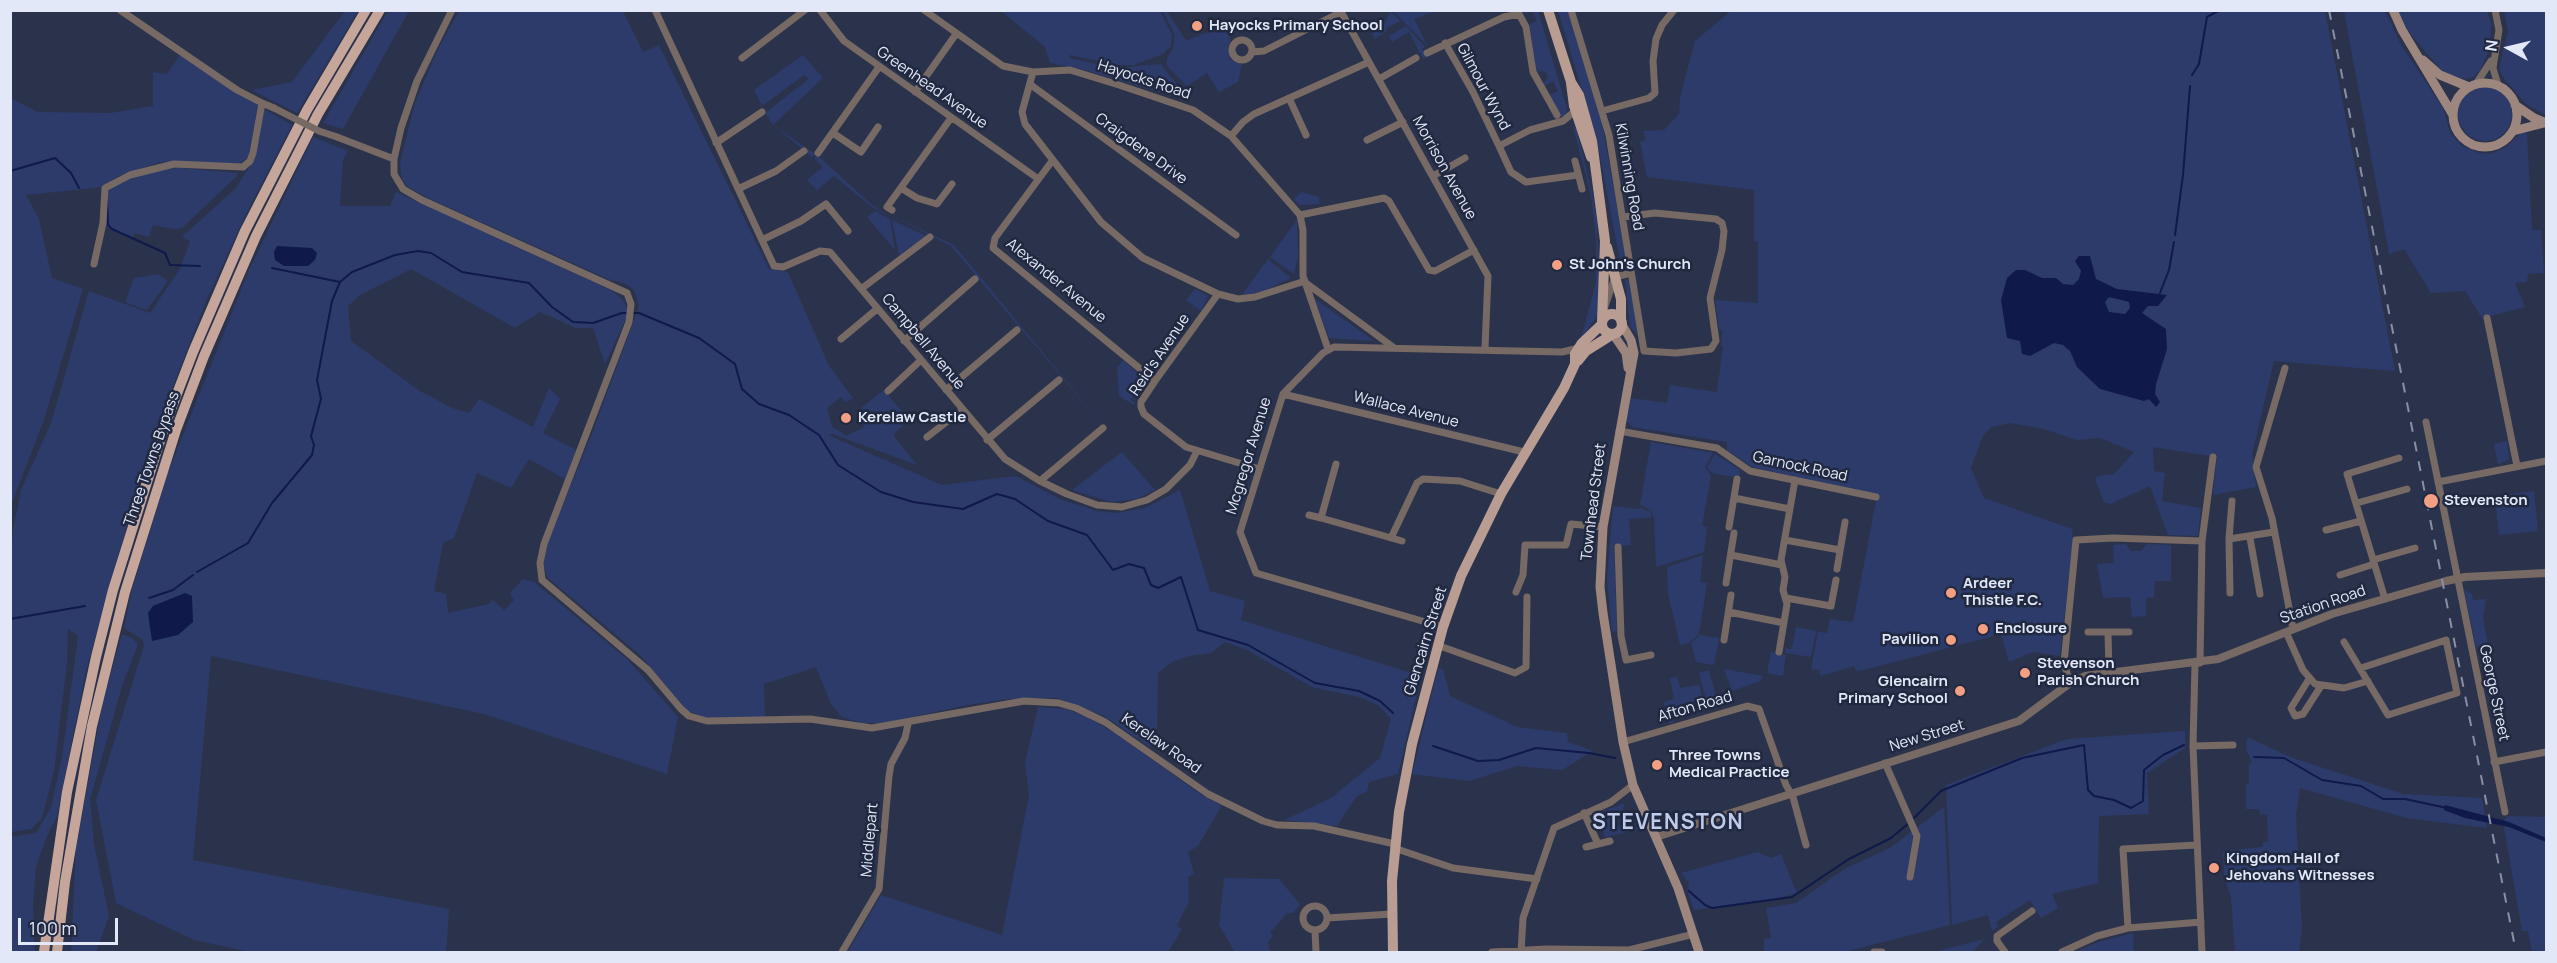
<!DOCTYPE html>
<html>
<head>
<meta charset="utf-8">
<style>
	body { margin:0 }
	#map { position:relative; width:2557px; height:963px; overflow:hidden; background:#2b334c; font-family:Manrope,sans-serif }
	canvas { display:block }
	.frame { position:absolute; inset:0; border:12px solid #e2e8f8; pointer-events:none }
	.north { position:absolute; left:2479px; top:18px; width:60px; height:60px; -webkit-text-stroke:4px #212941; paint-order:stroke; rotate:278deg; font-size:16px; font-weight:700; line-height:24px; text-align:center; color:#e2e8f8 }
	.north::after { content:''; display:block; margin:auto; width:21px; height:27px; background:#e2e8f8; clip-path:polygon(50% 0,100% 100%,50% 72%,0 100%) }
	.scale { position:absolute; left:18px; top:918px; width:100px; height:27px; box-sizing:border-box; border:3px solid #e2e8f8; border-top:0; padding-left:8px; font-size:18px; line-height:21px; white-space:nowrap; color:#e2e8f8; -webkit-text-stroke:4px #212941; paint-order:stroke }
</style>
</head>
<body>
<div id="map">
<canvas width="2557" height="963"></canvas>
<div class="frame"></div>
<div class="north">N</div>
<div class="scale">100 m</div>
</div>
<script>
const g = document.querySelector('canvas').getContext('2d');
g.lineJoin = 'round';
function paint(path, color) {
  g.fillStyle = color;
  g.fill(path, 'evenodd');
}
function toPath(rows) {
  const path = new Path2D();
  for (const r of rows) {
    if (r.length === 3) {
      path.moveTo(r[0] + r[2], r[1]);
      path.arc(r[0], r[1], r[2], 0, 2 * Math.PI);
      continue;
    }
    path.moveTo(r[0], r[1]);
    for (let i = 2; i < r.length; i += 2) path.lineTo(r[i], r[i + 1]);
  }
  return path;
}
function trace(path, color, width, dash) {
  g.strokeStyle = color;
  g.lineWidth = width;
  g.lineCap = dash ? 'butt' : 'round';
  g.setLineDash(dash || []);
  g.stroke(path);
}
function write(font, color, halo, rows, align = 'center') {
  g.font = font + ' Manrope,sans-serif';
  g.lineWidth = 5;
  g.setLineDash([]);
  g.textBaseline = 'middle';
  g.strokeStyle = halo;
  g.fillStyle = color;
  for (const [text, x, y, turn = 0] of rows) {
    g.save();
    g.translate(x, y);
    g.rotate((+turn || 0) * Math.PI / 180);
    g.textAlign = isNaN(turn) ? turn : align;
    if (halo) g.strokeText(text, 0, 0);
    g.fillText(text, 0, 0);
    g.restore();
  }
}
paint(toPath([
	[345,11,358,11,297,113,252,90,292,82],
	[388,11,409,11,343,129,323,123],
	[459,11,623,11,643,52,659,45,769,269,788,272,829,366,853,398,846,402,841,397,827,408,832,426,846,436,863,428,866,416,861,408,884,390,909,420,893,435,917,465,833,434,828,435,942,485,1016,476,1059,499,1097,511,1115,513,1145,508,1180,490,1210,591,1245,601,1241,620,1421,676,1398,774,1369,782,1367,792,1356,797,1337,826,1284,820,1331,798,1380,758,1391,719,1378,705,1359,697,1312,687,1247,650,1225,642,1211,653,1189,656,1172,662,1158,673,1157,730,1150,747,1104,716,1057,698,1008,699,967,705,884,723,861,723,842,717,831,704,816,667,764,684,765,717,708,718,687,711,641,656,547,577,543,563,547,544,593,431,639,306,634,290,626,284,608,279,428,198,407,186,402,179,400,163,415,103,438,49],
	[1001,11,1160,11,1172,35,1171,46,1163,54,1134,65,1117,65,1070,55,1069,58,1116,68,1161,64,1190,101,1081,69,1050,63,1045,47],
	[1163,11,1167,11,1186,41,1218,28,1227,32,1231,40,1228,46,1230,59,1242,64,1238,82,1219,92,1207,73,1187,86,1167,66,1167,59,1173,48,1175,35],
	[1390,11,1401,21,1386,28,1387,31,1375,39,1372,33,1383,27],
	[1393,11,1435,11,1414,19,1427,45],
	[1525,11,1538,11,1567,109,1564,116,1555,117,1560,114,1550,95,1558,91,1553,81,1544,86,1543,83,1548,78,1545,71,1537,72,1535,66,1530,24,1537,21,1532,11,1525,14],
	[1558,11,1568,11,1601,119,1628,264,1622,271,1597,140],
	[1731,11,2325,11,2395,371,2274,361,2252,454,2256,487,2213,495,2217,457,2153,447,2154,471,2165,473,2162,501,2201,508,2198,536,2168,535,2150,486,2110,504,2104,502,2095,479,2098,476,2114,474,2134,452,2100,438,2077,440,2044,429,2010,423,1992,427,1983,435,1971,468,1984,498,2072,529,2073,540,2060,656,2033,652,2009,662,2001,634,1864,670,1856,671,1854,666,1821,676,1819,670,1811,669,1818,632,1827,633,1830,619,1853,622,1877,496,1752,467,1727,450,1727,442,1633,427,1626,421,1631,398,1667,403,1670,385,1717,392,1723,346,1721,346,1722,331,1719,329,1715,300,1758,303,1758,242,1754,241,1754,190,1647,177,1640,142,1646,140,1643,131,1664,130,1679,114,1680,97,1695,41],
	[2344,11,2385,11,2401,45,2443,108,2450,133,2462,146,2479,153,2490,154,2505,148,2520,134,2527,132,2532,230,2541,230,2544,273,2528,274,2527,282,2515,283,2525,307,2482,318,2465,291,2431,293,2404,249,2389,254],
	[2398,11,2487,11,2491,23,2490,48,2481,69,2473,77,2466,79,2455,77,2442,71,2408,31],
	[2504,11,2546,11,2546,115,2526,104,2502,76,2499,68,2508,32],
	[1406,26,1425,47,1422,49,1427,58,1423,59,1409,32,1392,42,1389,36],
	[180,55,258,104,249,156,238,165,161,162,119,176,103,187,26,195,39,219,52,278,83,289,44,420,11,505,11,98,37,112,111,113,153,106,153,72,167,74],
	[803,55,823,78,773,125,815,154,812,157,773,125,765,113,809,79,804,75,762,106,754,90],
	[2485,114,27],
	[264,109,292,125,247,212,207,299,147,453,86,671,57,816,47,836,36,867,33,904,35,952,11,952,11,837,36,833,51,808,62,757,78,636,68,629,67,662,54,771,42,818,31,829,11,832,10,557,14,524,21,490,51,423,89,291,150,313,180,269,190,241,182,237,235,189,250,166],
	[1573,126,1577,130,1593,198,1597,222,1600,290,1597,316,1581,339,1596,282,1596,239,1591,195],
	[313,137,348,151,343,160,340,206,390,206,396,192,611,290,623,300,629,312,605,364,593,328,576,328,540,312,515,328,411,269,360,295,348,306,351,341,420,391,452,408,469,413,479,399,533,427,549,388,560,399,543,433,576,450,565,479,529,459,511,488,477,473,454,538,443,543,434,591,446,594,448,613,489,604,493,600,504,610,514,600,510,593,523,579,534,582,627,659,678,717,667,774,484,714,211,656,193,860,449,909,446,952,250,952,194,940,116,903,96,800,144,646,143,640,124,628,132,589,167,475,249,270],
	[817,155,871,204,887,215,872,207,834,176,817,190,807,180,823,167,814,158],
	[181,168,237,173,238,175,182,228,174,229,153,225,149,237,135,233,132,239,106,227,107,190,129,179,164,169],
	[1301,192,1319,197,1320,204,1300,205,1294,200],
	[875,211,890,219,895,250,867,217],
	[890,215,954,245,1105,428,951,246],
	[892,220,926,236,899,255],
	[1297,220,1298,255,1294,274,1270,257],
	[1268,259,1291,278,1261,292,1242,295],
	[158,274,168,281,147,310,125,302,134,278],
	[1625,279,1630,280,1638,336,1630,327],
	[1195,289,1208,296,1201,311,1186,300],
	[1315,299,1374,341,1329,338],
	[1123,360,1145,379,1144,389,1139,386,1131,400,1135,403,1134,405,1119,396,1117,368],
	[2507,441,2509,459,2498,465,2494,444],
	[1651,442,1713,453,1705,467,1711,476,1702,526,1707,527,1704,552,1656,567,1654,518,1651,510,1640,505],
	[1122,452,1155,490,1136,499,1111,502,1072,490],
	[1715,454,1740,470,1739,478,1712,473,1707,467],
	[2534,491,2538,531,2499,535,2495,496],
	[1613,506,1639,509,1643,507,1643,510,1650,511,1652,517,1629,519,1631,545,1614,546,1617,631,1612,632,1607,580],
	[2126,544,2131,551,2141,551,2147,544,2171,545,2171,581,2155,581,2154,597,2146,598,2146,616,2132,617,2130,597,2103,598,2097,564,2114,563,2113,545],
	[1703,555,1700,582,1707,583,1699,634,1689,643,1680,645,1668,593,1667,567],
	[2464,589,2472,594,2473,600,2486,599,2483,618,2488,645,2476,647],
	[1796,627,1816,631,1811,657,1785,653,1785,648,1792,649],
	[122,634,132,638,138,644,122,686,90,799,94,844,109,916,96,952,71,952,76,848,103,701],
	[1700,635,1719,638,1714,665,1696,662,1691,643],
	[1771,652,1786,655,1783,676,1767,673],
	[1438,668,1443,669,1450,696,1517,727,1567,733,1568,742,1593,751,1562,770,1517,766,1469,781,1412,774],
	[1724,669,1763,676,1760,681,1732,691],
	[1709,670,1716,696,1706,699,1699,673],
	[1677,677,1680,688,1699,685,1703,699,1672,707,1674,722,1669,724,1664,702,1674,699,1670,678],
	[1038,707,1066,709,1087,717,1116,734,1203,796,1222,805,1198,846,1188,852,1194,874,1188,877,1189,901,1177,926,1182,929,1168,952,848,952,881,895,1002,935,1029,795,1025,763],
	[2185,731,2185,748,2147,773,2149,814,2099,816,2098,883,2052,894,2058,908,2041,918,2030,900,1996,922,1998,927,1992,931,1988,915,1952,925,1946,785,2067,739],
	[2247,737,2293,758,2403,794,2482,798,2487,828,2407,818,2300,788,2296,815,2302,928,2299,952,2235,952,2231,897,2224,876,2223,851,2263,847,2263,842,2268,842,2267,815,2260,814,2259,809,2246,809,2246,785,2249,784,2249,764,2252,762,2246,749],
	[1625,803,1621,814,1612,817,1613,824,1618,827,1624,822,1640,829,1605,837,1598,813],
	[1944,807,1950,925,1844,952,1764,952,1764,939,1771,938,1766,908,1796,903,1846,868,1890,848],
	[2508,816,2546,817,2546,952,2532,952,2528,931,2522,931,2503,821],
	[1758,852,1771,858,1781,854,1797,893,1775,899,1694,910,1688,893,1689,883,1681,873],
	[1224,878,1279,879,1300,904,1293,913,1287,913,1270,933,1273,936,1268,942,1270,952,1235,952,1219,925],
	[2133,933,2134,952,2075,952,2098,942],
	[1984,939,1973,952,1934,952]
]), '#2d3b6b');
paint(toPath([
	[277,246,312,248,317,253,315,260,308,266,284,266,275,260,274,252],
	[2079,256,2090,256,2096,279,2117,289,2167,295,2158,306,2148,306,2142,313,2166,329,2167,349,2156,384,2155,394,2160,402,2156,407,2149,399,2144,401,2100,389,2077,367,2070,351,2063,345,2054,343,2030,356,2022,354,2020,341,2007,338,2001,300,2007,278,2016,270,2025,270,2042,278,2056,278,2063,284,2073,285,2079,279,2081,271,2075,261],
	[2109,297,2129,302,2130,308,2125,314,2109,312,2105,302],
	[185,593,192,596,193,622,178,635,152,641,148,613,153,606],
	[2445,805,2509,822,2546,838,2546,842,2509,827,2465,818,2444,810]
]), '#0f194a');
trace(toPath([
	[2192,75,2199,64,2207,17,2220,10],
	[10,171,55,158,71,173,79,188],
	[107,200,108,225,112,229,165,253,170,265,200,266],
	[2175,235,2183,175,2190,86],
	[272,268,340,282],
	[2160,293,2169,270,2174,242],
	[197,572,248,543,272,503,312,455,314,445,311,436,321,399,317,380,332,301,340,282,352,272,395,255,418,251,431,253,462,272,529,283,552,307,573,322,593,323,622,313,639,313,699,338,735,364,742,389,759,404,789,415,819,435,838,465,881,492,913,502,963,509,997,494,1015,499,1048,521,1087,535,1113,570,1129,564,1144,568,1151,585,1158,588,1181,577,1198,630,1248,645,1315,683,1359,691,1380,701,1393,713],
	[149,598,173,590,193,575],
	[10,619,85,606],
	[1433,746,1478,761,1499,760,1536,748,1589,753,1615,758],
	[2254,757,2284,758,2322,780,2361,786,2383,799,2405,799,2447,808],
	[1913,819,1941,791,2022,758,2084,745,2088,790,2094,796,2114,800,2131,808,2143,801,2144,770,2163,755,2184,745],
	[1689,891,1705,905,1712,908,1792,897,1849,859,1891,838,1909,823]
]), '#0f194a', 2);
trace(toPath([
	[120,10,237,90,262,103],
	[452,10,417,81,401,128,394,159,394,174,403,189,422,200,627,293,631,304,629,322,544,544,540,563,542,580,648,670,681,709,689,716,707,721,810,719,872,728,1024,701,1059,703,1076,708,1105,722,1208,794,1263,821,1277,825,1314,826,1395,844],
	[655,10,774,266,783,267,820,251,830,252,1005,459,1040,481,1067,494,1097,505,1122,507,1147,500,1166,489,1190,465,1197,451],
	[820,10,844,41,1037,178],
	[924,10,1003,66,1033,72,1070,70,1119,85,1193,110,1231,136,1300,215,1303,230,1303,276,1328,349],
	[1340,10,1488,276,1485,348],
	[1571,10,1609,135,1644,351,1676,353,1711,349,1716,341,1710,298,1722,250,1724,231,1722,223,1716,219,1655,213,1623,217],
	[2495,10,2499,30,2493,68,2498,85],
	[1242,50,10],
	[1445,43,1473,92,1499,146,1530,130,1563,121,1575,111],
	[1252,52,1264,51,1341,12],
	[1427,53,1504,17,1519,14,1526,27,1533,72,1557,115],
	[742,58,805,10],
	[1033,72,1022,112,1025,124,1101,222,1143,258,1218,294,1238,299,1255,297,1305,281],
	[1379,79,1416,58],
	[2476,84,2491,61],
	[1031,85,1236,235],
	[915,92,956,34],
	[1289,98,1306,135],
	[1602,111,1649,98,1655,93,1653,61,1656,39,1662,25,1674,10],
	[833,133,861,152,878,127],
	[1231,136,1243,122,1254,114,1369,62],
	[337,137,394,159],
	[1367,140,1403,122],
	[716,143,762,112],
	[1499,146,1511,172,1526,182,1578,175],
	[818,153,879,67],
	[1052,161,995,238,993,248,1155,381],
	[1575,161,1582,189],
	[1433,176,1465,158],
	[901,188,917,198,937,204,952,184],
	[738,189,776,171,804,151],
	[892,210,887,207,951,118],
	[1300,215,1384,198,1389,201,1429,270,1435,271,1474,250],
	[762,240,801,221,826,204,848,231],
	[94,264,103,223,105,188,130,175,174,164,243,167,250,161,253,153,262,103,274,108],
	[1306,283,1393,347],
	[861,289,930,237],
	[1218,294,1155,381,1141,402,1141,407,1144,414,1186,447,1259,469],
	[1604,309,1615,277,1631,273],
	[2487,318,2517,466],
	[841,339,877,309],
	[904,341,975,279],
	[2285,368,2256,467,2272,518,2293,629],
	[946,390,1017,330],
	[888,391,921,360],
	[1283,394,1524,452],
	[2426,422,2505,812],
	[1619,431,1717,448,1750,471,1876,497],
	[927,437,962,410],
	[987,440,1059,380],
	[1336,464,1321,518,1402,541],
	[1040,481,1103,428],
	[2438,482,2546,461],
	[1734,498,1790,509],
	[2357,503,2407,489],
	[1309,515,1321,518],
	[1729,527,1737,479],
	[2326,530,2361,521],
	[1391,538,1417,483,1423,479,1460,481,1501,494],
	[2250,538,2260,594],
	[2229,539,2274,532],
	[1785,540,1840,550],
	[1618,547,1621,636,1626,660,1651,655],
	[1731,555,1782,565],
	[2373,560,2415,548],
	[1837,569,1845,522],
	[2340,575,2374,564],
	[1726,583,1734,533],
	[1516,592,1523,575,1525,545,1566,545,1571,524,1603,527],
	[2230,593,2229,539,2232,501],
	[1786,598,1831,606,1836,580],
	[2385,599,2347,474,2399,458],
	[1729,612,1784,623],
	[1443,627,1256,573,1240,532,1283,394,1323,353,1334,347,1562,352,1579,348],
	[2088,632,2129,632],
	[2108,632,2109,673],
	[2286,632,2303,670,2315,684,2344,688,2368,681],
	[1724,640,1731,595],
	[2344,642,2388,715,2457,693,2446,640,2361,668],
	[1437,645,1515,673,1526,667,1527,597],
	[1779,652,1787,604,1783,590,1785,577,1781,560,1795,480],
	[2200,663,2202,541,2213,457],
	[2195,664,2193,746,2202,952],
	[2309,679,2291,708,2295,716,2303,714,2321,686],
	[2070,683,2064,663,2076,540,2113,538,2202,541],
	[1623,742,1747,706,1759,709,1786,785,1793,797,1806,845],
	[2193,746,2233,745],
	[2494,762,2546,752],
	[1885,763,1917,836,1910,877],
	[1584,813,1598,844],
	[1586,847,1610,841],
	[1394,848,1453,868,1537,879],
	[1315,918,12],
	[1327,918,1392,914],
	[2128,928,2123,849,2197,845],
	[1315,930,1316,952],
	[842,952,879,889,889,776,891,764,905,738,908,724],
	[1492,952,1546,949,1629,950,1694,934],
	[1521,952,1523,918,1554,828,1611,802,1633,785],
	[1874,952,1882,952],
	[2005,952,1997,941,1997,936,2032,911],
	[2062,952,2097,936,2128,928,2201,922]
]), '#776964', 7);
trace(toPath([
	[1656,837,2019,721,2070,683,2085,676,2218,659,2332,614,2446,581,2465,577,2546,573]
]), '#776964', 8);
trace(toPath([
	[2393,10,2402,30,2453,115],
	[2423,60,2440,75,2469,87],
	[2485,115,32],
	[2515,105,2534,118,2546,123],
	[2513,131,2544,123],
	[1621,323,1631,340,1634,353,1603,527,1600,587,1603,613,1623,742,1633,785,1678,888,1699,952],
	[1613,334,1626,353,1628,368]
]), '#9d867e', 9);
trace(toPath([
	[1548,10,1571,82,1579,95,1592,141,1605,241,1602,321],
	[1571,83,1574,106,1591,157],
	[1607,247,1621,299,1621,320],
	[1612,324,10],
	[1578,361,1586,351,1613,334],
	[1393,952,1392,881,1399,812,1412,744,1443,627,1461,576,1501,494,1564,388,1575,364,1575,354,1582,343,1602,324]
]), '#b99c92', 10);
trace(toPath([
	[44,952,67,792,96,657,113,590,165,425,193,352,245,231,307,110,366,10],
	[57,952,65,882,92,726,125,592,176,430,204,356,256,236,318,114,380,10]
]), '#c6a69b', 10);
trace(toPath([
	[2329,10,2516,952]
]), '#8990a5', 2, [10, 10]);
trace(toPath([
	[274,108,319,131,337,137]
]), '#776964', 7);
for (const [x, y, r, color] of [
	[1197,26,6,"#f39f82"],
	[1557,265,6,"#f39f82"],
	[846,418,6,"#f39f82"],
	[2431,501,8,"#f39f82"],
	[1951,593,6,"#f39f82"],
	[1983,629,6,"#f39f82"],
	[1951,640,6,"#f39f82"],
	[2025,673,6,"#f39f82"],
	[1960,691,6,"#f39f82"],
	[1657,765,6,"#f39f82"],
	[2214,868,6,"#f39f82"]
]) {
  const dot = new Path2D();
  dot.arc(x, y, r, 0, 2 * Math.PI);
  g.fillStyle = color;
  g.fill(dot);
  trace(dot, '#212941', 2);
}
write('bold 15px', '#e2e8f8', '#212941', [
	["Hayocks Primary School",1209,26],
	["St John's Church",1569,265],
	["Kerelaw Castle",858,418],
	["Stevenston",2444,501],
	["Ardeer",1963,584],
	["Thistle F.C.",1963,601],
	["Enclosure",1995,629],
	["Pavilion",1939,640,"right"],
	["Stevenson",2037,664],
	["Parish Church",2037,681],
	["Glencairn",1948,682,"right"],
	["Primary School",1948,699,"right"],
	["Three Towns",1669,756],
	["Medical Practice",1669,773],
	["Kingdom Hall of",2226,859],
	["Jehovahs Witnesses",2226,876]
], 'left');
write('15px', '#e2e8f8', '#212941', [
	["Hayocks Road",1144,80,18],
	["Gilmour Wynd",1483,87,62],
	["Greenhead Avenue",932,88,35],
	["Craigdene Drive",1141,149,36],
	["Morrison Avenue",1444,168,61],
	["Kilwinning Road",1629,177,80],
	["Alexander Avenue",1056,281,39],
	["Campbell Avenue",923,342,50],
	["Reid's Avenue",1160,355,-56],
	["Wallace Avenue",1406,410,14],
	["Mcgregor Avenue",1249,456,-73],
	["Three Towns Bypass",152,459,-71],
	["Garnock Road",1800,467,12],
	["Townhead Street",1594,502,-83],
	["Station Road",2323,605,-19],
	["Glencairn Street",1426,641,-73],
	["George Street",2494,693,78],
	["Afton Road",1695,707,-16],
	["New Street",1927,736,-17],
	["Kerelaw Road",1161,744,35],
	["Middlepart",870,840,-85]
]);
g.letterSpacing = '1.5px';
write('bold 21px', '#c0cbea', '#212941', [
	["STEVENSTON",1668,823]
]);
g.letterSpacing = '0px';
</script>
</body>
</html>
